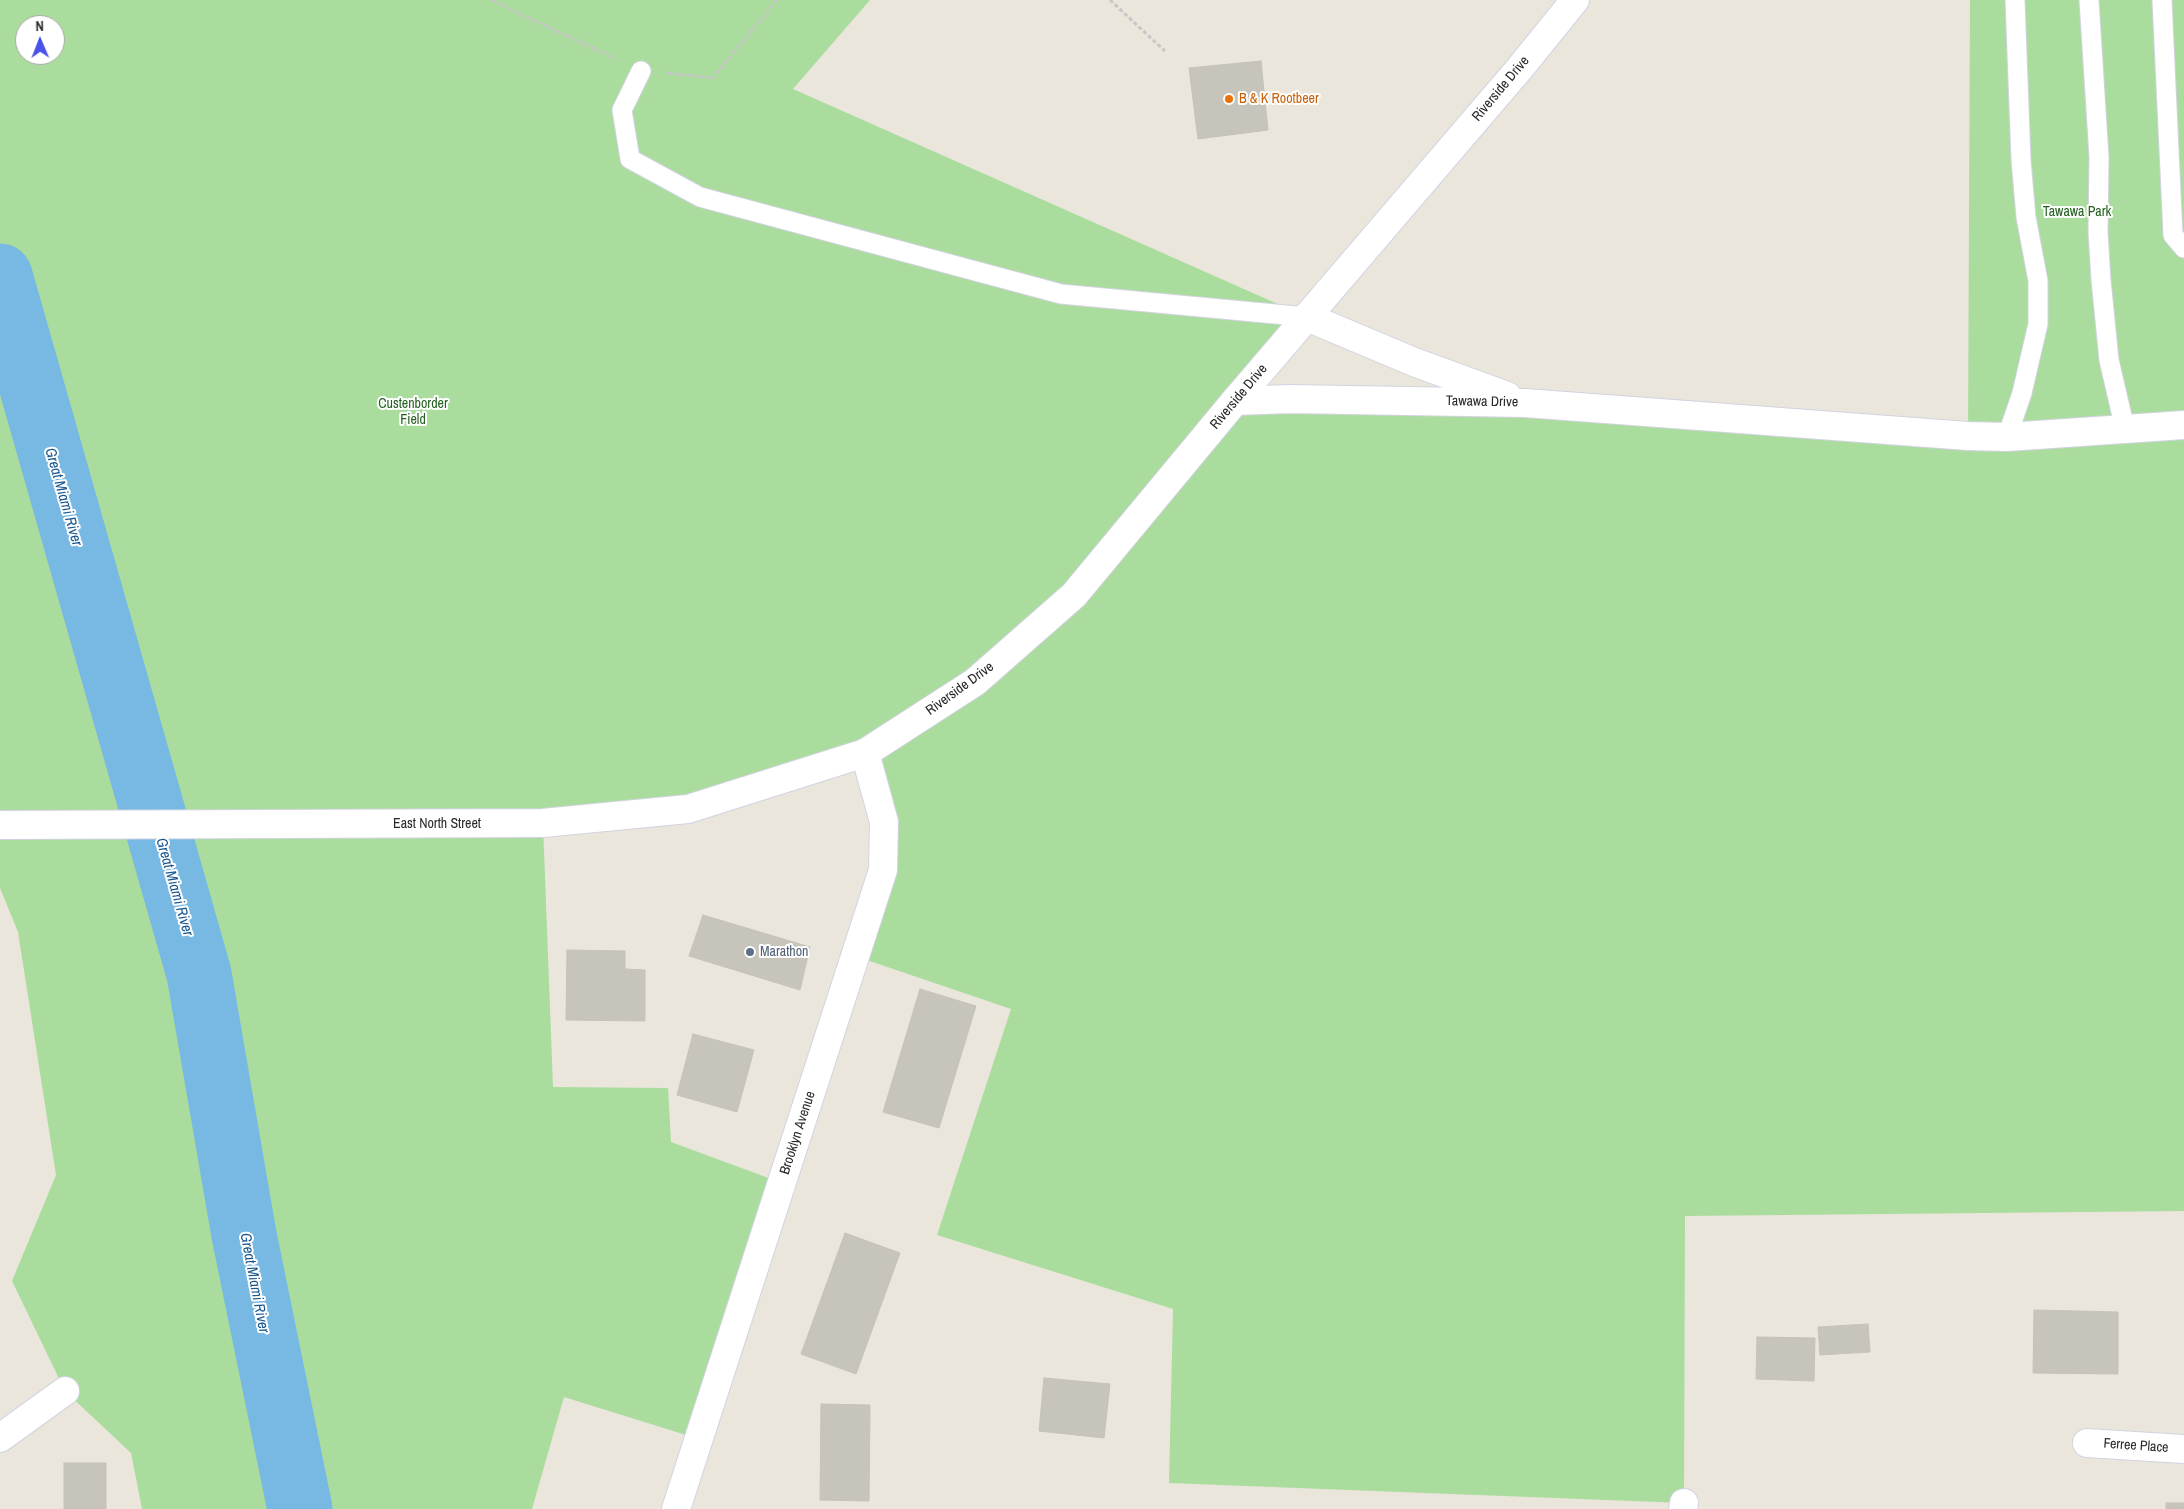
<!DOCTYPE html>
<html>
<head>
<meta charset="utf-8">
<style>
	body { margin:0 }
	#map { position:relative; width:2184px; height:1509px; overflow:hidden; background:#eae6dc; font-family:"Archivo Narrow",sans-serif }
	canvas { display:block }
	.north { position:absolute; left:15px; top:15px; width:50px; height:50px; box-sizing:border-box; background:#fff; border:1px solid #a9a9a9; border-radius:50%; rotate:359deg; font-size:14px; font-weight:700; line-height:20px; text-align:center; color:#292929 }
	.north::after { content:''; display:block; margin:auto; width:18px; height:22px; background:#4952ea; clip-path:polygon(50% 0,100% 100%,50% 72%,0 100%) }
</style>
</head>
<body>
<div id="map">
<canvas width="2184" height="1509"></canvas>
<div class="north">N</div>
</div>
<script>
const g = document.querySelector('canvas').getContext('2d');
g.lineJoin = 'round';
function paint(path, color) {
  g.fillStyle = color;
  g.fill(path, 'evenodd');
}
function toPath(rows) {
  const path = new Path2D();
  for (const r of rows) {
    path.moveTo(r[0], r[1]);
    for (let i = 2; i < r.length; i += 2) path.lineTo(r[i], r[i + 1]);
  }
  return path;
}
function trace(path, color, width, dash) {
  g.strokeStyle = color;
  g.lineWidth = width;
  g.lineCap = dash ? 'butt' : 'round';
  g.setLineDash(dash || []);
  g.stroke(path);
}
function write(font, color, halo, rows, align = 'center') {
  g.font = font + ' "Archivo Narrow",sans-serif';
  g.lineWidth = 4;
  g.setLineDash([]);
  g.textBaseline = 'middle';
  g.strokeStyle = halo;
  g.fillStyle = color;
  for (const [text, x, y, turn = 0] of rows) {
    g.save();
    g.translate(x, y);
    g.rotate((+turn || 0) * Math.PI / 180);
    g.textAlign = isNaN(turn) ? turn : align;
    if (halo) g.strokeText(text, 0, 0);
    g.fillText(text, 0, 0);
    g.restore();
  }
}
paint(toPath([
	[0,0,870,0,793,89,1307,317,1235,401,1968,436,1970,0,2184,0,2184,1211,1685,1216,1684,1503,1169,1483,1173,1309,937,1235,1011,1009,855,956,883,870,865,754,688,809,543,824,553,1087,668,1088,671,1142,782,1183,699,1439,564,1397,532,1509,142,1509,131,1453,65,1391,12,1281,56,1175,18,932,0,888],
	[25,25,55,25,55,55,25,55]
]), '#aadc9d');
trace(toPath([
	[0,276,199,974,244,1235,300,1509]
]), '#78b9e4', 65);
const building = toPath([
	[1261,61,1268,130,1198,139,1189,68,1261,61],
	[703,915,810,947,800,990,689,956,703,915],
	[567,950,625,951,625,969,645,970,645,1021,566,1020,567,950],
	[920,989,976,1006,939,1128,883,1112,920,989],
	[693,1034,754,1050,737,1112,677,1095,693,1034],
	[845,1233,900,1253,856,1374,801,1354,845,1233],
	[2034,1310,2118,1312,2118,1374,2033,1373,2034,1310],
	[1868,1324,1870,1352,1820,1355,1818,1327,1868,1324],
	[1757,1337,1815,1338,1814,1381,1756,1379,1757,1337],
	[1044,1378,1110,1384,1104,1438,1039,1431,1044,1378],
	[821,1404,870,1405,869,1501,820,1500,821,1404],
	[64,1463,106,1463,106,1509,64,1509,64,1463],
	[2166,1503,2184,1503,2184,1509,2166,1509,2166,1503]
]);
paint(building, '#c6c4bb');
trace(building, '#c5c2b6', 1);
const service = toPath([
	[2089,0,2099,157,2098,232,2101,280,2109,360,2125,429],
	[2162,0,2173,235,2184,248],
	[641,71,622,110,630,159,700,197,1061,294,1307,317],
	[2007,437,2022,393,2038,324,2038,281,2026,217,2021,160,2015,0]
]);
const minor = toPath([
	[1307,317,1414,362,1507,396],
	[1235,401,1289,399,1525,403,1968,436,2007,437,2184,425],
	[0,1438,65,1391],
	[2087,1443,2184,1449],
	[676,1509,883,870,884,822,865,753],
	[1683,1509,1684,1503]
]);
const secondary = toPath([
	[0,825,543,823,688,809,865,753,975,682,1074,595,1235,401,1520,68,1575,0]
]);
trace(service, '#d2d3e1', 21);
trace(minor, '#d2d3e1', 30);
trace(secondary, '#d2d3e1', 30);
trace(toPath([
	[491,0,616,59],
	[1110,0,1165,51],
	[667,73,713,78,777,0]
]), '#c7c7c7', 3, [4, 2.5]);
trace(service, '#fff', 19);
trace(minor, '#fff', 28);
trace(secondary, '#fff', 28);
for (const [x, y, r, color] of [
	[1229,99,5,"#e8710a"],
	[750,952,5,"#5c6f8a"]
]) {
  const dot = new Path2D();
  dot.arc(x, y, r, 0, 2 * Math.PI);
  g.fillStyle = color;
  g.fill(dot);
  trace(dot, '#fff', 2);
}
write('14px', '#292929', '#fff', [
	["Riverside Drive",1501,89,-50],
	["Riverside Drive",1239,397,-50],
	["Tawawa Drive",1482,402,1],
	["Riverside Drive",960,689,-36],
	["East North Street",437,824],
	["Brooklyn Avenue",798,1133,-72],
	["Ferree Place",2136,1446,4]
]);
write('14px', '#c56008', '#fff', [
	["B & K Rootbeer",1239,99]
], 'left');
write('14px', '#246020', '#fff', [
	["Tawawa Park",2077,212],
	["Custenborder",413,404],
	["Field",413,420]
]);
write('14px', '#4e5e75', '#fff', [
	["Marathon",760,952]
], 'left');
write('italic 15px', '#18568e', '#fff', [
	["Great Miami River",63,497,74],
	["Great Miami River",174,887,74],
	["Great Miami River",254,1283,79]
]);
</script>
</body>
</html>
